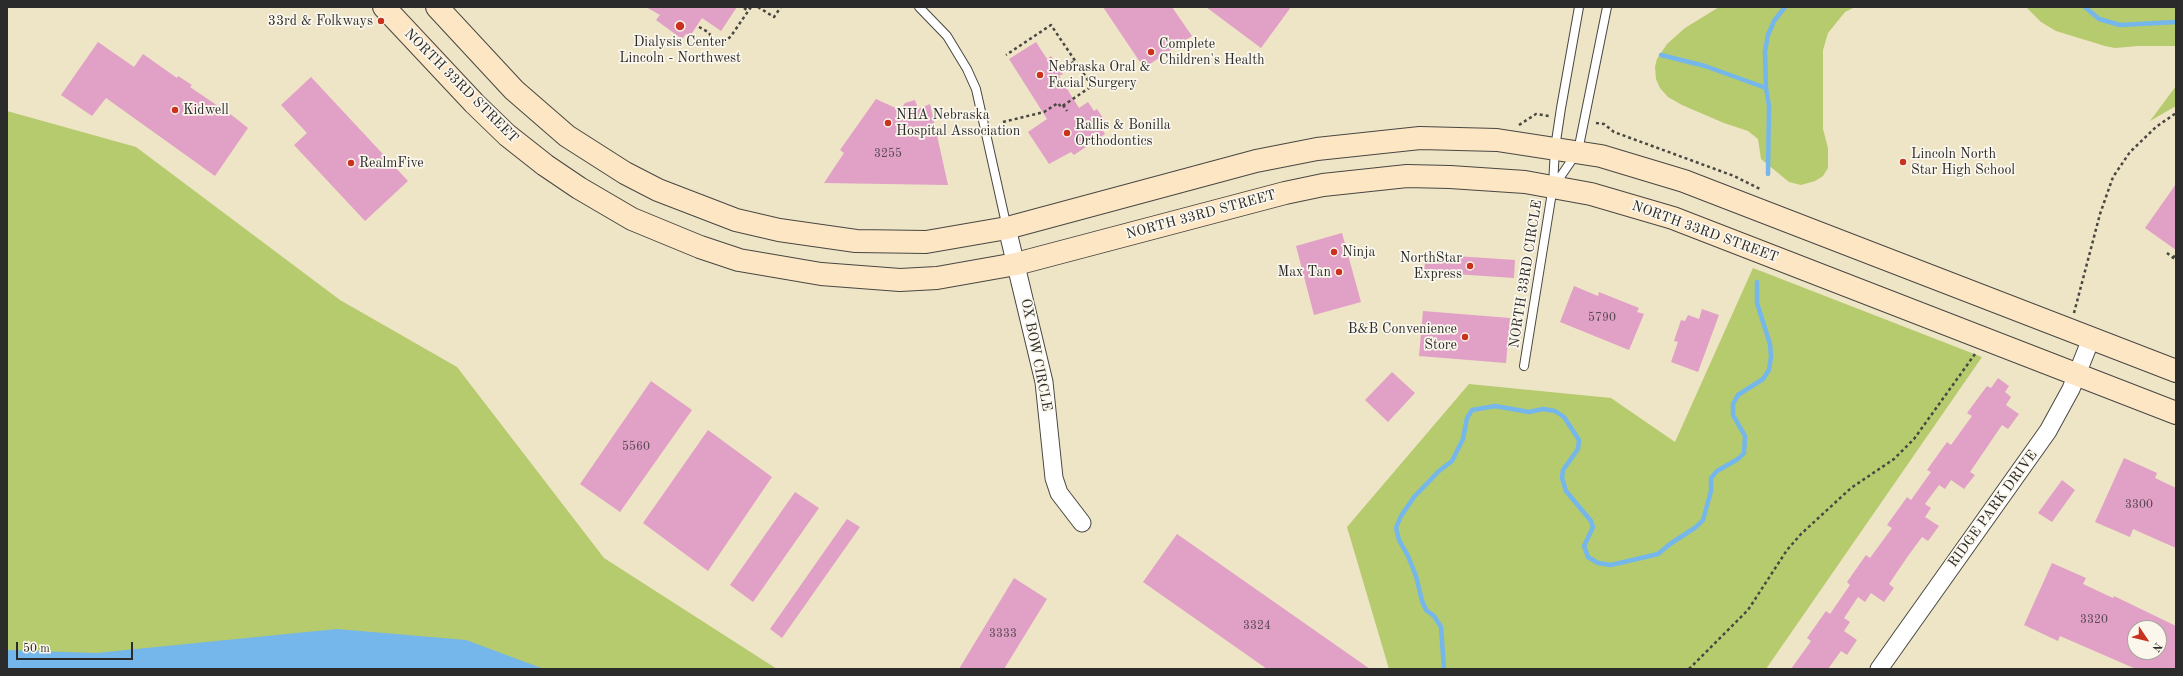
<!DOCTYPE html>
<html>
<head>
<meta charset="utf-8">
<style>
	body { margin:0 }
	#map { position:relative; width:2183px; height:676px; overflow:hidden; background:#eee4c6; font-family:"Old Standard TT",serif }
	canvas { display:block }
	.frame { position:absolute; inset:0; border:8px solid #2b2b2b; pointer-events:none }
	.north { position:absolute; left:2127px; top:620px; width:40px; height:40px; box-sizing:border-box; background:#fbf7ec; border:1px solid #a8a59f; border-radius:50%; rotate:125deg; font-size:11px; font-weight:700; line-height:16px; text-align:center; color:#2b2b2b }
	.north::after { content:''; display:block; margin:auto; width:14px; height:18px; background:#c8321e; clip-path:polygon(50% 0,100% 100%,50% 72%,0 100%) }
	.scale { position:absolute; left:16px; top:642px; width:117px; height:18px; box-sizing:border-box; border:2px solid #2b2b2b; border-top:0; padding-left:5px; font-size:12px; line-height:14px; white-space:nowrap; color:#2b2b2b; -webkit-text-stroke:3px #fbf7ec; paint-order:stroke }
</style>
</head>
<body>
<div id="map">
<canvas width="2183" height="676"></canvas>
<div class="frame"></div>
<div class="north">N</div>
<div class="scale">50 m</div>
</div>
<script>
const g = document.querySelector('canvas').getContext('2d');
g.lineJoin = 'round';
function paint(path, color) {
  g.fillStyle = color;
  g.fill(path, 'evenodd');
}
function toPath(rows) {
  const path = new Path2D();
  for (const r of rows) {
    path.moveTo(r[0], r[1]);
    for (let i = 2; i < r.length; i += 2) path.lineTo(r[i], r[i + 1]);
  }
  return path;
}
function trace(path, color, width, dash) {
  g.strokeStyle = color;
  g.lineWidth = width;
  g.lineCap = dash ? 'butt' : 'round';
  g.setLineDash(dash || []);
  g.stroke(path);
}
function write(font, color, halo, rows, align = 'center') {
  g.font = font + ' "Old Standard TT",serif';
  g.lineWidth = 3.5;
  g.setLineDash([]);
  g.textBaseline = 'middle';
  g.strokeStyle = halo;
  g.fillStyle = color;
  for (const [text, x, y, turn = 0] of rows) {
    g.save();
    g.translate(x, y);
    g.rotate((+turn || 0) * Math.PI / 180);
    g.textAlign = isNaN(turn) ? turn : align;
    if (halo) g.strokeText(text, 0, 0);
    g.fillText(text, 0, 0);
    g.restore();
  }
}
paint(toPath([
	[1719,7,1855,7,1845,12,1828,33,1823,50,1823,129,1828,148,1828,168,1823,176,1815,181,1801,185,1789,182,1761,159,1758,139,1748,131,1724,123,1682,105,1668,97,1660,88,1656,79,1655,67,1657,59,1667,44,1685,28],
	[2026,7,2176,7,2176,46,2138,46,2115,48,2105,46,2056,31,2041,22],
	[2176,86,2176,106,2150,121],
	[7,111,136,147,340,300,457,367,604,558,777,669,7,669],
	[1753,268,1982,357,1766,669,1389,669,1347,527,1469,384,1611,398,1675,442]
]), '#b6ca6e');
paint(toPath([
	[337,629,466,640,544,669,7,669,7,650,96,653]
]), '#75b7ea');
trace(toPath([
	[2085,7,2099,19,2120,25,2176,22],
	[1661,55,1705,66,1766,88],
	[1768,174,1769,106,1766,88,1765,51,1768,35,1774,21,1785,7],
	[1444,669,1441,627,1434,616,1426,610,1422,601,1416,576,1408,556,1399,540,1396,528,1401,516,1414,497,1439,471,1452,461,1463,439,1467,418,1472,410,1495,406,1529,412,1543,409,1555,411,1564,417,1579,440,1578,449,1563,470,1562,478,1566,491,1591,521,1593,527,1584,546,1588,557,1598,563,1611,565,1658,554,1670,544,1696,527,1703,520,1711,491,1711,478,1717,471,1738,459,1744,453,1745,436,1733,415,1733,404,1738,395,1763,379,1769,370,1771,357,1770,344,1757,303,1757,282]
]), '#75b7ea', 4.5);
paint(toPath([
	[646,7,737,7,721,31,702,18,690,36,686,34,682,39,656,20,660,15],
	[1103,7,1172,7,1192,36,1144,68],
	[1206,7,1291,7,1261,48],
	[98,42,134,67,143,54,177,78,178,76,192,85,190,87,218,106,219,105,248,128,215,176,106,98,92,116,61,95],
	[1036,42,1047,59,1051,56,1063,74,1059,76,1079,108,1088,102,1094,111,1097,109,1109,127,1103,131,1105,134,1074,155,1071,152,1049,164,1028,132,1047,119,1009,59],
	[311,77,408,181,365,221,294,145,307,133,281,105],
	[876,99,900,110,905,103,915,100,918,109,930,104,948,185,824,183,844,153,840,150],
	[2176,184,2176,250,2145,228],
	[1342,233,1361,302,1314,315,1296,246],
	[1426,254,1515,260,1514,278,1424,272],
	[1574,286,1598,296,1599,292,1639,308,1637,312,1644,314,1629,350,1560,322],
	[1702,309,1719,315,1698,372,1671,362,1678,342,1674,341,1681,320,1685,321,1688,315,1699,319],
	[1423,311,1510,318,1506,363,1419,356],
	[1392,372,1415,393,1388,422,1365,400],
	[1998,378,2009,386,2005,392,2011,397,2006,405,2019,414,2008,429,2002,425,1970,472,1975,475,1964,489,1951,480,1945,489,1939,485,1925,504,1931,508,1925,517,1939,526,1928,541,1922,537,1908,556,1889,584,1894,588,1884,602,1871,593,1865,602,1858,597,1844,618,1850,622,1844,631,1857,640,1847,655,1841,651,1828,669,1791,669,1811,641,1807,638,1826,611,1830,614,1850,585,1847,582,1866,555,1870,558,1892,528,1887,525,1907,497,1911,500,1931,472,1927,470,1947,442,1951,445,1972,416,1967,413,1987,386,1991,388],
	[651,381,692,410,620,512,580,484],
	[708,430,772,477,708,571,643,523],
	[2124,458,2157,473,2155,478,2176,488,2176,548,2133,529,2130,537,2095,522],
	[2062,480,2075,490,2052,522,2038,513],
	[795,492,819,508,753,602,730,585],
	[847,519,860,527,782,638,770,629],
	[1177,534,1370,669,1267,669,1143,582],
	[2052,563,2086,578,2083,584,2113,598,2114,596,2176,626,2176,669,2136,669,2060,636,2058,641,2024,625],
	[2135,628,2159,628,2159,652,2135,652],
	[1014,578,1047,599,1004,669,959,669]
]), '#e1a0c6');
const service = toPath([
	[919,7,947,36,967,69,976,89,1007,228],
	[1554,186,1578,151,1607,7],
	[1524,366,1553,186,1555,148,1561,108,1579,7]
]);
const minor = toPath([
	[1007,228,1044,382,1054,478,1059,493,1082,523],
	[1879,669,2048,431,2071,389,2091,339]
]);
const secondary = toPath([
	[384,7,474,103,507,135,545,165,579,188,632,219,700,247,739,260,821,274,900,280,937,278,1016,264,1285,193,1323,185,1407,176,1450,177,1525,182,1591,194,1673,218,2176,413],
	[437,7,514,90,567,136,625,173,658,190,736,220,779,230,856,241,926,242,1007,228,1256,161,1317,149,1420,138,1497,140,1601,156,1684,181,2176,371]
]);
trace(service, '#484742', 10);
trace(minor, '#484742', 19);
trace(secondary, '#484742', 24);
trace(toPath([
	[758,7,774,17,781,7],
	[744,8,748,11],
	[699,27,708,32,714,40,720,42,726,41,731,36,751,7],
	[1061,70,1075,61],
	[1063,105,1067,111],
	[1003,122,1044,112,1058,103,1061,107,1092,86,1051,25,1006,55],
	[1596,123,1604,124,1614,132,1734,176,1762,190],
	[1519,125,1536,114,1549,116],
	[2167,253,2176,260],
	[2173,258,2176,254],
	[2074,313,2100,214,2113,177,2130,152,2156,127,2176,113],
	[1689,669,1748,610,1787,550,1801,534,1851,488,1894,459,1914,439,1975,354]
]), '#484742', 2.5, [3, 3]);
trace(service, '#fff', 8);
trace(minor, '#fff', 17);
trace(secondary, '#fce6c4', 22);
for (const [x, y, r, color] of [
	[381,21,4,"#c8321e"],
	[680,26,5,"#c8321e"],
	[1151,52,4,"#c8321e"],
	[1040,75,4,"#c8321e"],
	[175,110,4,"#c8321e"],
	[888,123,4,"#c8321e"],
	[1067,133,4,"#c8321e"],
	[1903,162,4,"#c8321e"],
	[351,163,4,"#c8321e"],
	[1334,252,4,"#c8321e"],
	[1470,266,4,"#c8321e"],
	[1339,272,4,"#c8321e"],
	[1465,337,4,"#c8321e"]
]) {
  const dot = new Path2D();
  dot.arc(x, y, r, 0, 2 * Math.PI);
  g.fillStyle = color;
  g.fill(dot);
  trace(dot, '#fbf7ec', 1.5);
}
write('12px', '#584852', null, [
	["3255",888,154],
	["5790",1602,318],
	["5560",636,447],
	["3300",2139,505],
	["3320",2094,620],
	["3324",1257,626],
	["3333",1003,634]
]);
write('14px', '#2b2b2b', '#fbf7ec', [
	["33rd & Folkways",373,21,"right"],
	["Dialysis Center",680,42,"center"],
	["Lincoln - Northwest",680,58,"center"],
	["Complete",1159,44],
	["Children's Health",1159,60],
	["Nebraska Oral &",1048,67],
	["Facial Surgery",1048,83],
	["Kidwell",183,110],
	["NHA Nebraska",896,115],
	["Hospital Association",896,131],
	["Rallis & Bonilla",1075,125],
	["Orthodontics",1075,141],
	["Lincoln North",1911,154],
	["Star High School",1911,170],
	["RealmFive",359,163],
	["Ninja",1342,252],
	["NorthStar",1462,258,"right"],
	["Express",1462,274,"right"],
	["Max Tan",1331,272,"right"],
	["B&B Convenience",1457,329,"right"],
	["Store",1457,345,"right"]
], 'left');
write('14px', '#2b2b2b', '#fbf7ec', [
	["NORTH 33RD STREET",461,86,45],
	["NORTH 33RD STREET",1201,215,-15],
	["NORTH 33RD STREET",1705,232,20],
	["NORTH 33RD CIRCLE",1526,274,-81],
	["OX BOW CIRCLE",1036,355,79],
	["RIDGE PARK DRIVE",1993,509,-54]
]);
</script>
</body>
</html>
